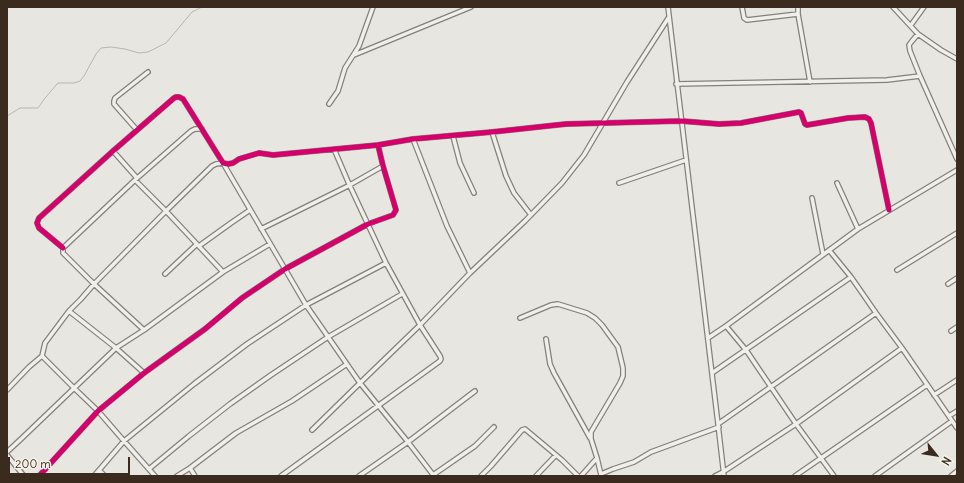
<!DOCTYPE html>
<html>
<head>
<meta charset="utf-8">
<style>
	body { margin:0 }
	#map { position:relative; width:964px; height:483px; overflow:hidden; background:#e8e6e0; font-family:Delius,sans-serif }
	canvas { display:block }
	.frame { position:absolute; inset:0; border:8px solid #3b2a1e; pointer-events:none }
	.north { position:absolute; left:916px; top:435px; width:40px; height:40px; -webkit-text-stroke:3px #f7f3e8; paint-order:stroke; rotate:120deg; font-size:11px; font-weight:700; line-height:16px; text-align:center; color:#3b2a1e }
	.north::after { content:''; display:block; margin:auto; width:14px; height:18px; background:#3b2a1e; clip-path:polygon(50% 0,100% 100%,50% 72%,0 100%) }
	.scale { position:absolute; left:8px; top:457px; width:122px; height:18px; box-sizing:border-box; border:2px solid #3b2a1e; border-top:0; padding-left:5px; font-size:12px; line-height:14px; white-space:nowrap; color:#3b2a1e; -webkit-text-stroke:3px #f7f3e8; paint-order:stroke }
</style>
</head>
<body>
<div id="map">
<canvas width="964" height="483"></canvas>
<div class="frame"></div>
<div class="north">N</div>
<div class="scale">200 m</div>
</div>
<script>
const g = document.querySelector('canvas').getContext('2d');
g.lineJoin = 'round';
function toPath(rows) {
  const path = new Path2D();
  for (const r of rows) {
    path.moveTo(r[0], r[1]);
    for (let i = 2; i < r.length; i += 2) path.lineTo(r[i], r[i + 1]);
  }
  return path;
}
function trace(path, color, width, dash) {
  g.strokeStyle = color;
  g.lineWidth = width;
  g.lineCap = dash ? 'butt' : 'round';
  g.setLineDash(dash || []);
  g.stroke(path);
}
trace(toPath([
	[7,116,20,108,38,108,45,98,58,83,74,83,80,81,84,76,96,54,101,48,111,47,125,49,139,53,148,52,166,43,192,12,202,7]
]), '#bbb4aa', 1);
const minor = toPath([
	[668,7,718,424,724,476],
	[742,7,744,18,747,20,798,14],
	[798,7,798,14,810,82],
	[893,7,918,34,941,50,957,59],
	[911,25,924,7],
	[918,34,912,41,909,45,910,51,920,76,957,159],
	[354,55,471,7],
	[676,84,887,80,920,76],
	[329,104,338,91,345,68,359,46,373,7],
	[137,130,114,104,114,101,115,98,148,72],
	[492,132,506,176,514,193,531,215],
	[453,136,460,163,474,193],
	[113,151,137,178],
	[135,180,191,131,195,129,202,129],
	[619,183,686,160],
	[837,183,858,229],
	[812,198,823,254],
	[261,229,348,186,383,166],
	[199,246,231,223,250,210],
	[63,248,39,228,37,223,39,218,113,151,174,98,176,97,179,97,183,99,223,163,228,164,233,163,239,159,259,153,273,155,378,145,413,139,492,132,566,124,681,121,719,124,741,123,799,112,801,113,805,124,807,125,848,118,865,117,869,119,871,123,889,210],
	[829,250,851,277,876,313,902,348,957,428],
	[897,270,957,233],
	[470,273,525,221,562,183,584,155,627,82,669,17],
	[165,274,197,244],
	[948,284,957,278],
	[69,311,116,348,144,373],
	[520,318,551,305,558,304,587,313,595,318,602,325,618,347,623,368,623,376,620,383,591,432,591,439,597,458],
	[726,326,858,229,957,170],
	[144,330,94,284,63,253,63,248,135,180,166,211,212,166,216,164,223,163,306,305,360,383,408,442,434,476],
	[951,331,957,327],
	[708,338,726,326,746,350,796,424,834,476],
	[546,339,550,364,554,373,590,438],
	[42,356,74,388,98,411,124,441,155,476],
	[712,373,851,277],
	[7,390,29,367,42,356,45,343,69,311,81,299,94,284,166,211,223,272],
	[934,395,957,380],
	[949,416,957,411],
	[718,424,876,313],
	[312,430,360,383,420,325,470,273,447,226,413,139],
	[7,452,21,439,116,348,144,330,223,272,270,244],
	[7,455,24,476],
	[190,468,195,476],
	[149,469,189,436,230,404,271,375,328,337,402,294],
	[99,470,105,476],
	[601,474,613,469,634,462,651,452,719,427],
	[433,475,475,446,494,427],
	[39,476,98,411,144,373,205,329,242,298,285,269,368,224,393,215,396,210,383,166,378,145],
	[94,476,124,441,194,384,247,344,306,305,386,263],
	[177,476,190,468,236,433,292,401,347,364],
	[281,476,440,361,441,359,440,356,420,325,386,263,349,184,334,149],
	[359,476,408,442,475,391],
	[481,476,491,466,522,430,525,429,562,460,578,476],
	[536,476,556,455],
	[581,476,597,458,601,475],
	[715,476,723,472,796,424,902,348],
	[795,476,927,385],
	[875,476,952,421],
	[951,476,957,471]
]);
trace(minor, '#84807a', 6);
trace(minor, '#f0efeb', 3.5);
trace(toPath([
	[63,248,39,228,37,223,39,218,113,151,174,98,176,97,179,97,183,99,223,163,228,164,233,163,239,159,259,153,273,155,378,145,413,139,492,132,566,124,681,121,719,124,741,123,799,112,801,113,805,124,807,125,848,118,865,117,869,119,871,123,889,210],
	[39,476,98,411,144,373,205,329,242,298,285,269,368,224,393,215,396,210,383,166,378,145]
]), '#d6006c', 5);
</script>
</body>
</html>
